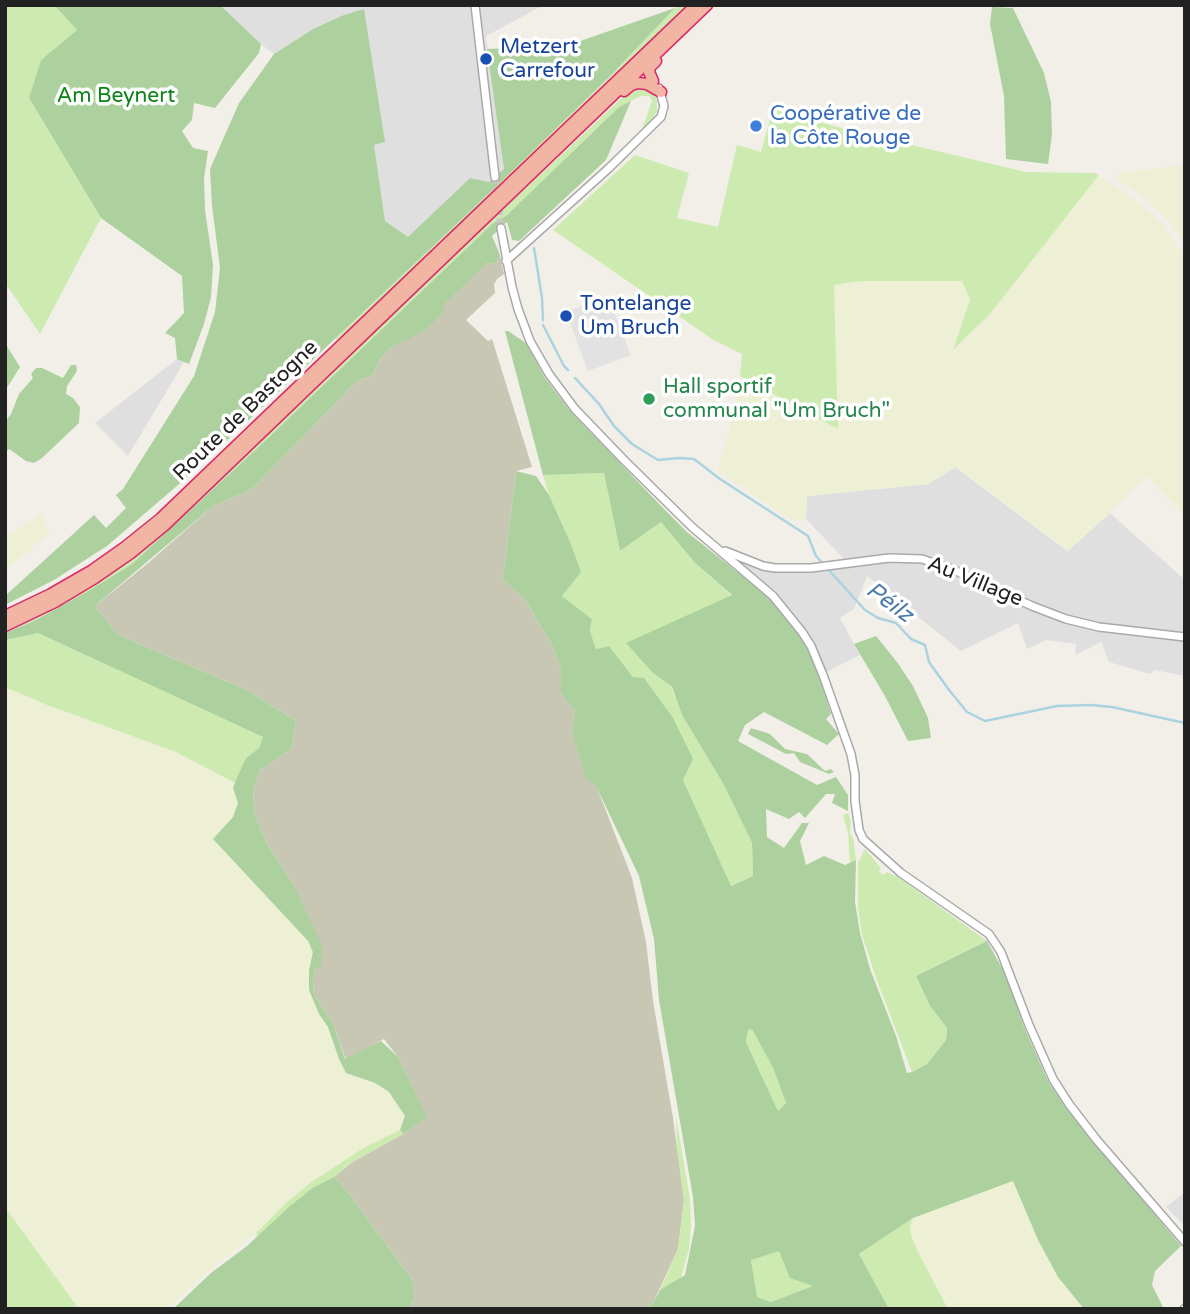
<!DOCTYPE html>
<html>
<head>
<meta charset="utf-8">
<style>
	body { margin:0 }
	#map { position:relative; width:1190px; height:1314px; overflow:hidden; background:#f2efe9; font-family:"Varela Round",sans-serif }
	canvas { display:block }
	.frame { position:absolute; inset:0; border:7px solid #222; pointer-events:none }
</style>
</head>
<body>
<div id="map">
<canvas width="1190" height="1314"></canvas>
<div class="frame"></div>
</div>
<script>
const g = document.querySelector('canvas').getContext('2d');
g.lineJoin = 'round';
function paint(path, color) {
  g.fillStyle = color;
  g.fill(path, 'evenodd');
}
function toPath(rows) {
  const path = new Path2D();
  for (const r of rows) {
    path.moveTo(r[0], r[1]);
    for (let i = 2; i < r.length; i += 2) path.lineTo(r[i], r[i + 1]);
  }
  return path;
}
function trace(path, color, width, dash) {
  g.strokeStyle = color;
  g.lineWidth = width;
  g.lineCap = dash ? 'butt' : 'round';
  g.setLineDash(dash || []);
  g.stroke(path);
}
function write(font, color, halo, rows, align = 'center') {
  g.font = font + ' "Varela Round",sans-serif';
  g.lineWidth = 7;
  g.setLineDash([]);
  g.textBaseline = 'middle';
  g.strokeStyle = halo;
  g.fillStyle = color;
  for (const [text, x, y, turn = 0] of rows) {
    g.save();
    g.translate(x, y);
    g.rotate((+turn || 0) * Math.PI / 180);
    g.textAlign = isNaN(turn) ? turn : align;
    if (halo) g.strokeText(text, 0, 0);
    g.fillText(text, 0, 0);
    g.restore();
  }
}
paint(toPath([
	[220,5,544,5,486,36,504,169,489,182,470,178,408,238,385,221,374,145,385,142,313,29,274,54,261,44],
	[177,359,184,362,128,456,95,423],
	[955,467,1067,551,1110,513,1185,580,1185,676,1155,670,1150,674,1109,662,1101,642,1075,655,1076,644,1046,640,1027,649,1018,623,961,651,867,576,854,609,840,618,860,655,819,676,808,647,771,599,718,556,727,546,761,560,775,563,811,564,845,560,806,519,807,496,928,484],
	[1185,1192,1185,1226,1166,1207]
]), '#e0dfdf');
paint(toPath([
	[500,255,504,274,497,279,494,284,495,293,466,320,488,341,492,339,532,467,516,471,503,580,524,598,551,643,561,668,561,693,575,712,572,733,596,785,632,878,646,942,653,1001,673,1118,684,1200,678,1249,653,1303,648,1309,410,1309,413,1299,413,1286,411,1278,343,1186,334,1177,351,1163,403,1134,426,1117,398,1057,384,1039,346,1060,334,1026,314,994,313,981,316,967,294,886,266,842,255,815,253,791,260,770,291,749,296,721,247,690,118,635,95,606,147,564,213,506,252,489,357,381,373,375,380,359,390,348,405,340,442,314,444,303,489,261,495,264]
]), '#c7c7b4');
paint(toPath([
	[1185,165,1185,245,1170,223,1152,204,1116,177,1118,173],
	[1099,175,1146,208,1163,225,1185,257,1185,516,1147,476,1110,513,1068,551,956,467,928,484,807,496,806,519,791,520,718,471,732,419,740,376,838,429,833,284,861,281,963,281,970,299,954,349,990,314],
	[41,513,49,534,5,570,5,539],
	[5,687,47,705,176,752,235,783,233,788,238,803,233,817,213,839,308,941,313,952,309,970,309,990,319,1014,328,1027,339,1059,346,1073,375,1083,389,1092,405,1116,400,1130,365,1147,310,1183,287,1202,256,1233,198,1280,168,1309,79,1309,5,1207],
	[1013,1181,1038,1240,1058,1277,1084,1309,948,1309,920,1256,912,1238,910,1227,913,1218]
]), '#eef0d5');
paint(toPath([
	[5,5,54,5,77,30,41,60,29,98,101,218,40,334,5,283],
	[678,5,686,5,644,49,612,76,363,316,337,340,335,339,614,72],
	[641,87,651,91,657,100,657,112,649,124,642,129,652,101,649,96,641,96,619,107,507,215,492,224,265,441,132,564,90,590,36,620,5,633,61,604,95,584,142,551,322,384,414,293,626,94,635,88],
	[773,109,848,130,1026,172,1094,173,1099,175,990,314,953,350,970,299,962,281,861,281,834,285,838,429,740,376,742,354,712,339,553,230,635,155,689,173,677,218,718,227,737,145,761,152],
	[604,473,620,551,661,522,695,563,732,596,653,673,671,687,682,715,724,785,752,843,753,876,730,886,683,780,633,677,609,646,596,649,590,631,592,619,562,596,580,572,571,544,549,495,543,475],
	[38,633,263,737,259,748,246,758,235,783,176,752,47,705,5,687,5,640],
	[848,813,851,821,850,833,853,838,856,860,850,863,848,833,843,815],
	[865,849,881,868,879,871,883,875,887,872,898,877,987,941,916,976,930,1006,947,1028,946,1040,927,1064,912,1072,876,978,862,935,858,908,858,863],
	[752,1029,773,1068,786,1103,778,1111,746,1042,748,1030],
	[676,1117,690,1199,691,1225,689,1249,682,1274,674,1294,660,1290,678,1249,684,1200,677,1149],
	[400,1130,403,1134,351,1163,334,1177,314,1187,257,1237,256,1233,287,1202,310,1183,365,1147],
	[5,1207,79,1309,5,1309],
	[913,1218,910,1227,912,1238,920,1256,948,1309,889,1309,858,1255],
	[779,1251,814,1286,771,1302,756,1297,751,1259]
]), '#cdebb0');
paint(toPath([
	[54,5,220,5,261,44,259,53,215,108,194,103,192,120,182,131,193,148,208,151,204,178,205,210,213,265,211,297,204,324,189,364,177,359,175,338,165,333,184,313,182,276,101,218,29,98,41,60,77,30],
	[992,7,1013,8,1044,73,1051,102,1052,135,1048,164,1006,159,1004,96,990,24],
	[675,8,614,72,505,178,250,419,178,485,107,546,54,580,5,605,5,596,94,515,106,528,126,508,116,495,123,489,194,376,215,312,220,268,212,206,210,169,239,103,274,54,313,29,344,15,364,9,385,142,374,145,385,221,408,237,470,178,489,182,504,169,487,49,566,46],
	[631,101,606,160,519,241,512,240,507,222,492,236,500,255,495,264,488,262,445,303,442,314,424,331,390,348,380,359,373,375,357,381,252,489,213,506,95,606,118,635,247,690,296,721,291,749,260,770,253,791,255,815,266,842,294,886,322,945,321,967,316,967,313,981,314,994,334,1026,345,1059,381,1041,398,1057,427,1117,403,1134,400,1130,405,1116,389,1092,375,1083,346,1073,339,1059,328,1027,319,1014,309,990,309,970,313,952,308,941,213,839,233,817,238,803,233,788,238,775,246,758,259,748,263,737,38,633,5,640,5,633,36,620,90,590,132,564,265,441,492,224,507,215,619,107],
	[505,331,508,331,526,343,545,378,570,411,663,508,687,532,771,599,799,634,808,647,819,676,831,714,826,719,839,734,827,745,764,712,745,725,738,741,817,785,836,777,848,795,848,811,832,803,835,794,826,794,805,818,799,812,789,819,766,809,767,837,784,848,802,823,809,823,800,841,806,865,824,856,845,865,856,860,855,902,860,933,870,969,896,1036,907,1073,912,1072,927,1064,946,1040,947,1028,930,1006,916,976,987,941,1007,977,1024,1027,1048,1081,1066,1108,1181,1246,1155,1271,1152,1285,1164,1309,1084,1309,1058,1277,1038,1240,1013,1181,913,1218,859,1254,889,1309,648,1309,653,1303,660,1290,685,1275,695,1226,693,1197,659,1000,654,939,639,876,596,786,586,778,572,732,575,712,561,693,561,668,551,643,524,598,503,580,516,471,536,476,549,495,571,544,581,572,562,596,592,619,590,631,596,649,609,646,633,677,644,678,673,718,693,759,683,780,731,886,753,876,752,843,724,785,682,715,672,687,653,673,626,643,732,595,695,563,661,522,620,551,604,473,543,475],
	[752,1029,773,1068,786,1103,778,1111,746,1042,748,1030],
	[779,1251,790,1278,813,1286,771,1302,757,1297,751,1260],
	[5,343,20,367,5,391],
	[71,365,76,365,77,371,67,386,66,394,73,398,80,407,79,423,42,458,34,463,26,461,9,449,5,452,5,422,11,414,19,394,33,378,31,374,36,368,42,368,63,378],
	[876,636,897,662,913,686,928,718,931,738,908,741,886,698,854,644],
	[751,728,770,734,785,749,807,754,825,771,831,769,834,772,829,774,800,762,794,753,786,754,748,734],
	[334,1177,343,1186,411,1278,413,1286,413,1299,410,1309,173,1309,211,1273,247,1246,290,1206,314,1187]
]), '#add19e');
paint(toPath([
	[608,296,631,355,588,371,566,312]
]), '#e2e2e2');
trace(toPath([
	[534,248,542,298,543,320],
	[543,325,564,366,568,370],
	[575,378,599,404,614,426,632,444,658,460,679,458,694,459,720,479,808,536,816,556,865,610,878,618,896,623,911,639,925,645,929,662,949,690,967,712,985,721,1057,706,1091,705,1112,707,1185,723]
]), '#aad3df', 2.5);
trace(toPath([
	[495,177,501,228]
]), '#c8c6c1', 7, [7, 3.5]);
const tertiary = toPath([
	[475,5,495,177],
	[501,228,512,287,518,309,530,341,549,374,575,409,624,460,692,527,773,596,802,632,811,646,823,675,851,754,855,775,855,801,859,830,863,839,901,873,989,934,1001,952,1029,1025,1053,1079,1069,1104,1096,1139,1185,1242],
	[506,261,609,168,661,117,664,106,659,88],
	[725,551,763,566,775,568,811,568,889,558,922,559,954,570,1032,606,1066,619,1099,627,1185,637],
	[1184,1309,1185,1308]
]);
const trunk = toPath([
	[653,81,649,72,650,67,656,61],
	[624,91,631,85,638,83,647,84,661,92],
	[5,616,51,594,91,571,125,547,160,519,696,5],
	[5,626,55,602,95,578,131,553,165,525,707,5]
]);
trace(tertiary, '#a9a9a9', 10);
trace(trunk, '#dc2a67', 13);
trace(tertiary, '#fff', 7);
trace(trunk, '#f2b4a3', 10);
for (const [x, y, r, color] of [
	[486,59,7,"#1a4fb4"],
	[756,126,7,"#3f7fe0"],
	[566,316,7,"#1a4fb4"],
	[649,399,7,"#2e9e5b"]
]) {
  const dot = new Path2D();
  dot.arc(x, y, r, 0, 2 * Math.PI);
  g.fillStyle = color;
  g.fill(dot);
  trace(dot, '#fff', 2.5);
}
write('21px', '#164399', '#fff', [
	["Metzert",500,47],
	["Carrefour",500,71],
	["Tontelange",580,304],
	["Um Bruch",580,328]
], 'left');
write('21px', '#0c8416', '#fff', [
	["Am Beynert",116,96]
]);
write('21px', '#366cbe', '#fff', [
	["Coopérative de",770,114],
	["la Côte Rouge",770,138]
], 'left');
write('21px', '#27864d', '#fff', [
	["Hall sportif",663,387],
	["communal \"Um Bruch\"",663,411]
], 'left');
write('21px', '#222', '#fff', [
	["Route de Bastogne",246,411,-44],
	["Au Village",975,582,22]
]);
write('italic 23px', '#4a7aab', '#fff', [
	["Péilz",889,603,36]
]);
</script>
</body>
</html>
